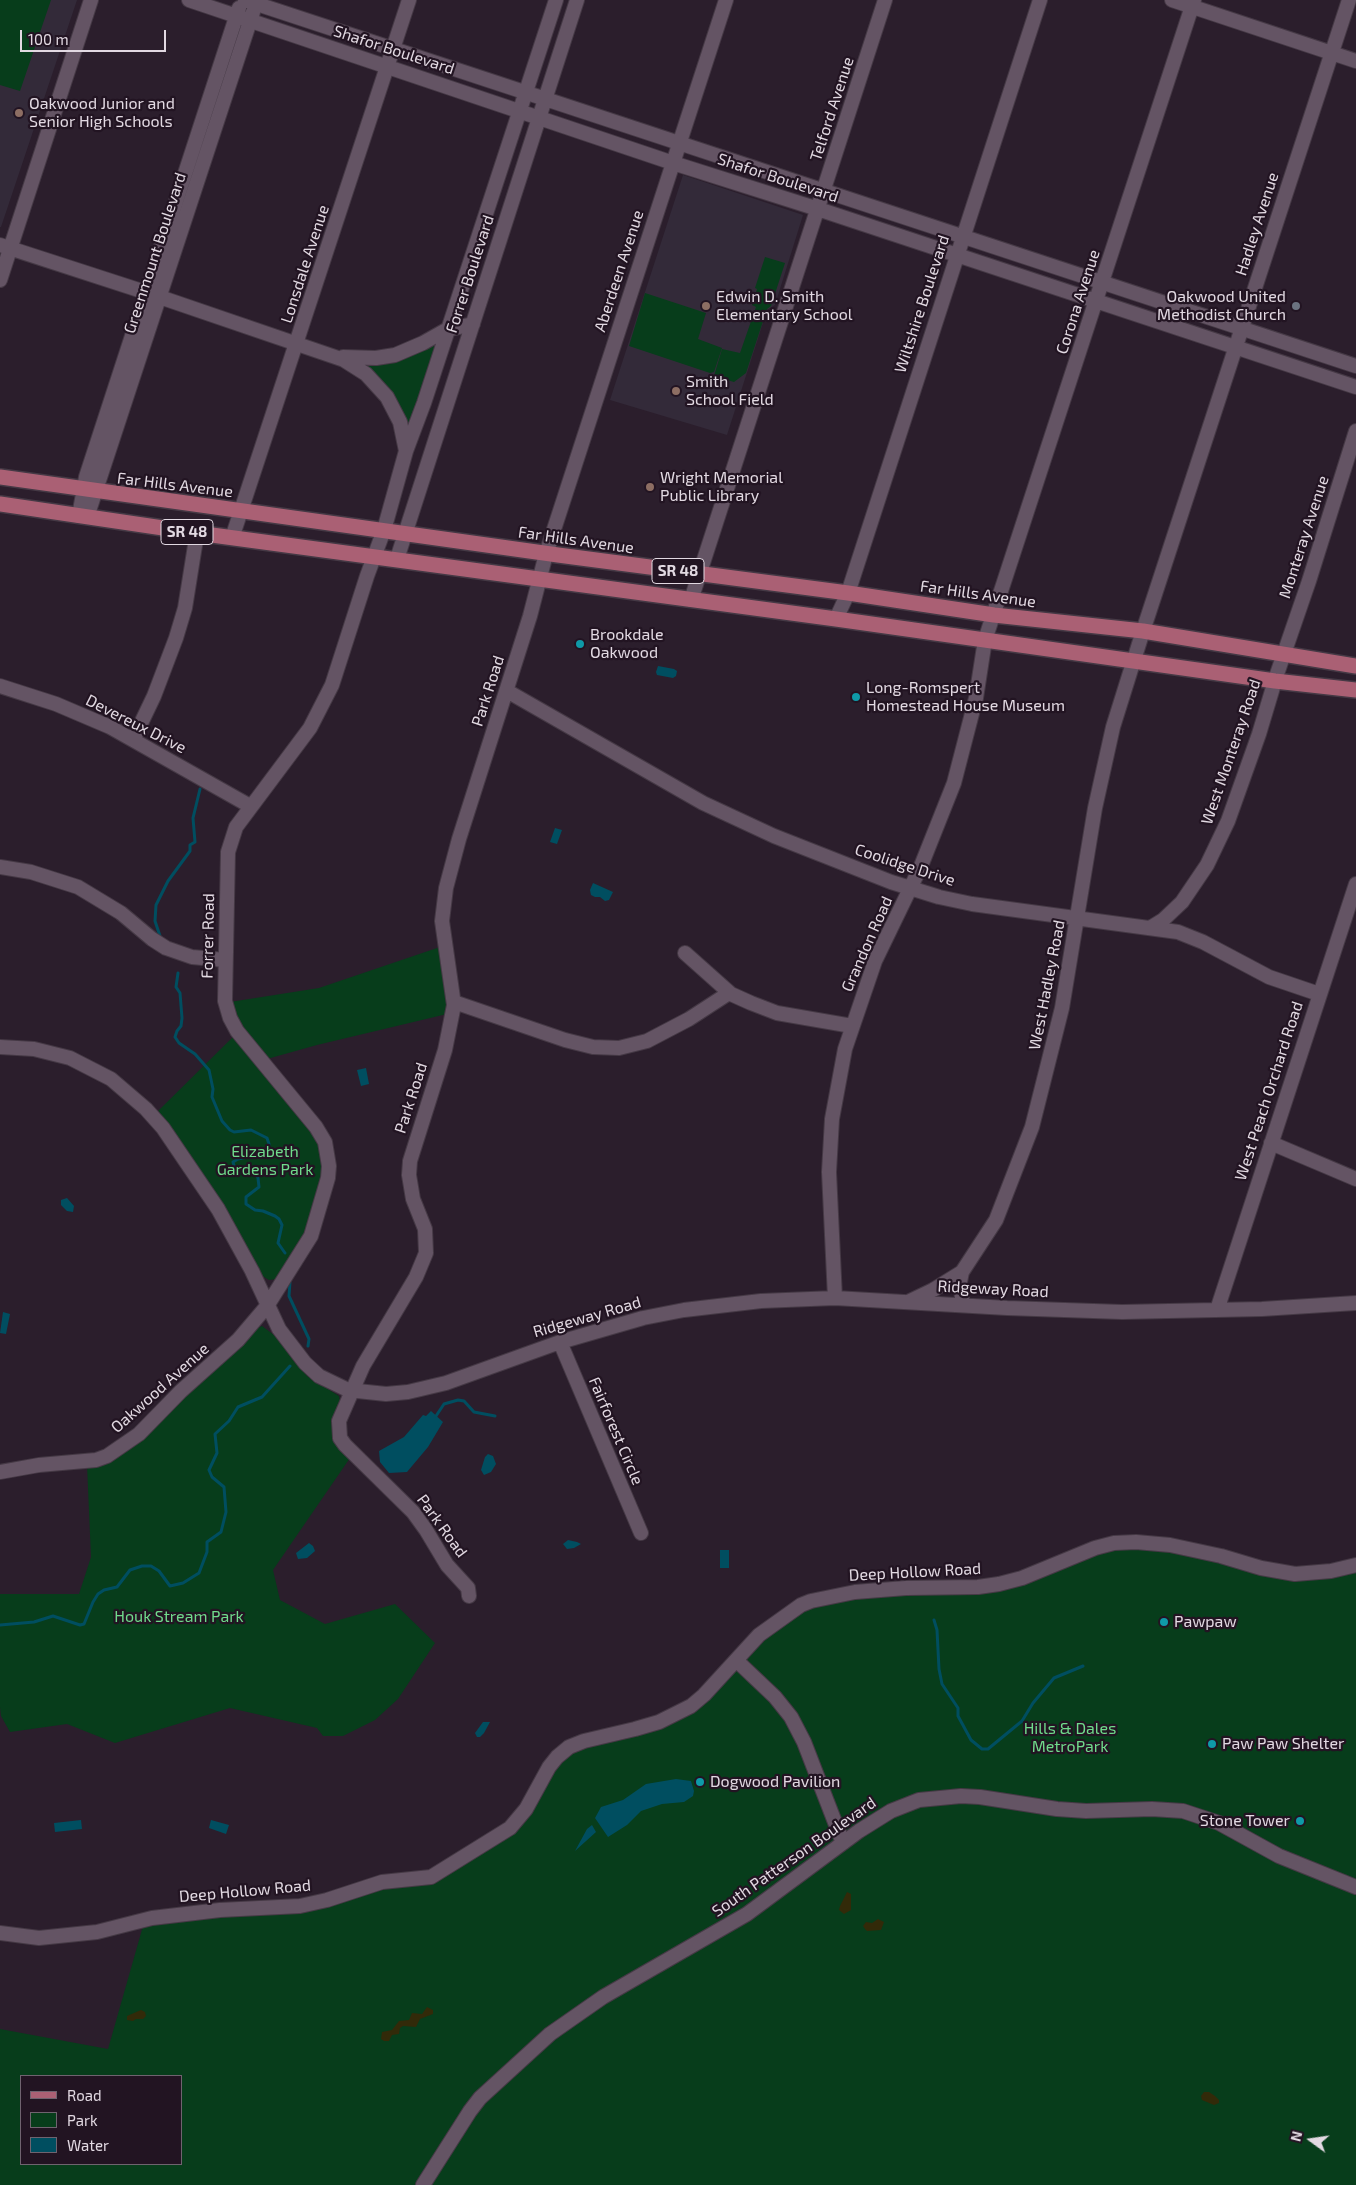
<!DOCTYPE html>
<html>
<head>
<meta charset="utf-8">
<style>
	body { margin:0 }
	#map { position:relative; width:1356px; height:2185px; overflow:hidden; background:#2b1e2c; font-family:"Exo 2",sans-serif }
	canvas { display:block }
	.legend { position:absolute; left:20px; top:2075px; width:162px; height:90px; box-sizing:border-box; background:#221422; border:1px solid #6f636f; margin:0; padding:6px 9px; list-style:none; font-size:15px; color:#e2d9e2 }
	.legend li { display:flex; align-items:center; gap:10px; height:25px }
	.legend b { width:25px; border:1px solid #6f636f }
	.north { position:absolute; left:1286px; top:2115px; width:50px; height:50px; -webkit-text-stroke:4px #221422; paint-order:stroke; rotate:284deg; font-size:14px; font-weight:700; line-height:20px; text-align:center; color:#e2d9e2 }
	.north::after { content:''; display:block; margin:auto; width:18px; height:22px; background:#e2d9e2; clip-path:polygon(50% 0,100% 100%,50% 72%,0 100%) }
	.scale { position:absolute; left:20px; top:30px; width:146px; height:22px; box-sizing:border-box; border:2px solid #e2d9e2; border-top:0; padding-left:6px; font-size:15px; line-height:18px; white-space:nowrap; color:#e2d9e2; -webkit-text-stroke:4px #221422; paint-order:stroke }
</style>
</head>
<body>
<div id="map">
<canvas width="1356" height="2185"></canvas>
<ul class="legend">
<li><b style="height:6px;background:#aa6074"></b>Road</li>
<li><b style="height:14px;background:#073d1b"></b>Park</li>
<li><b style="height:14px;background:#004e60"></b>Water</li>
</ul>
<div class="north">N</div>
<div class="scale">100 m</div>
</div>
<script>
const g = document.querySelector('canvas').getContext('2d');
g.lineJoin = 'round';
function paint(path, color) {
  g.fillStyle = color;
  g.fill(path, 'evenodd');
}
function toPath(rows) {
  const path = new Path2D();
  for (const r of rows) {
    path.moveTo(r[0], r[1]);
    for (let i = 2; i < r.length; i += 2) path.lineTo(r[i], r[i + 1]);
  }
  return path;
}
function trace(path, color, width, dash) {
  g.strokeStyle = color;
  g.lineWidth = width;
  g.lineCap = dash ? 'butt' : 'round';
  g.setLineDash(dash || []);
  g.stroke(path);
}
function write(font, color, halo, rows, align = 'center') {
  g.font = font + ' "Exo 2",sans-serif';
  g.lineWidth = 4.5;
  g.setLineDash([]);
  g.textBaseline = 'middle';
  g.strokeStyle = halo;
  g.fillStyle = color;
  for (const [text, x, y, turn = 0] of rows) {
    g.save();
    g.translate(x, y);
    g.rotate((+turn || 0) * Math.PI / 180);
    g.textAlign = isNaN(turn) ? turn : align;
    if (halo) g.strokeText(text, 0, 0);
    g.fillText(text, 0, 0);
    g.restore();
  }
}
paint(toPath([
	[0,0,77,0,1,227,0,227],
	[683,175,803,215,775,305,767,310,727,435,610,400]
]), '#332a39');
paint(toPath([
	[0,0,51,0,20,91,0,85],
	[765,257,785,263,771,306,767,309,746,373,734,382,714,376,722,349,740,353,756,307,752,305,757,289,755,288],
	[645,293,706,313,698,339,722,348,714,372,710,373,629,346],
	[446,330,411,437,347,358,376,358],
	[440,947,448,991,447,1014,317,1045,267,1059,236,1018,230,1002,319,988],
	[236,1034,308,1123,324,1150,323,1183,306,1239,277,1279,269,1280,261,1275,212,1187,158,1111],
	[262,1326,274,1335,307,1376,339,1396,350,1458,273,1570,280,1600,325,1624,395,1604,435,1643,398,1699,375,1720,343,1736,323,1736,317,1728,230,1708,115,1743,67,1724,10,1732,1,1716,0,1707,0,1594,79,1594,91,1557,87,1465,177,1402,254,1330],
	[1136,1542,1281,1572,1356,1565,1356,2185,0,2185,0,2029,108,2049,145,1919,258,1907,413,1880,510,1828,557,1757,659,1722,721,1675,811,1601,978,1587],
	[21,2076,181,2076,181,2164,21,2164]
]), '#073d1b');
paint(toPath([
	[847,1892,851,1894,851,1910,844,1914,839,1910,840,1906],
	[878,1919,884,1922,881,1930,867,1931,865,1929,863,1926,866,1922,872,1923],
	[427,2007,433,2010,433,2014,420,2019,416,2027,403,2026,400,2028,399,2034,392,2035,389,2041,384,2041,381,2039,382,2032,392,2030,399,2021,409,2020,412,2013,422,2014],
	[141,2010,145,2012,146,2016,143,2019,136,2019,133,2021,127,2020,127,2016],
	[1204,2092,1209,2092,1215,2096,1219,2100,1219,2103,1214,2105,1202,2100,1201,2096]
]), '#322a09');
paint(toPath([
	[658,666,674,669,677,671,676,676,673,678,657,675,656,672],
	[555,828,562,830,557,844,550,842],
	[593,883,613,892,609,900,605,901,600,897,595,897,591,895,590,890],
	[366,1068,369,1084,361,1086,357,1070],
	[67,1198,74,1206,73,1212,67,1211,61,1205,61,1200],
	[3,1312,10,1314,6,1334,0,1333],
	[431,1411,443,1422,428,1447,407,1472,389,1473,380,1462,379,1451,404,1437,423,1415,426,1416],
	[488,1454,493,1456,496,1464,491,1472,484,1475,481,1470,485,1457],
	[568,1540,577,1542,581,1544,574,1548,567,1549,563,1544],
	[309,1543,313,1546,315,1551,307,1558,298,1559,296,1553],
	[720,1550,729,1550,729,1568,720,1568],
	[483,1722,490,1722,484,1733,480,1737,477,1737,475,1733],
	[676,1779,691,1781,694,1791,693,1796,684,1802,662,1804,641,1811,627,1825,608,1837,595,1818,601,1807,623,1800,646,1784],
	[81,1820,82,1829,55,1832,54,1823],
	[211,1820,229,1825,226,1834,209,1828],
	[592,1825,596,1832,575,1851,587,1829]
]), '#004e60');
trace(toPath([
	[160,936,155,921,156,905,168,881,190,851,190,845,195,842,193,818,200,789],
	[178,973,176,987,180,993,182,1018,181,1026,177,1031,175,1037,179,1043,195,1054,209,1070,213,1089,212,1097,222,1121,230,1130,234,1132,251,1130,267,1138,269,1144,268,1150,262,1154,238,1159,233,1162,234,1166,254,1172,258,1178,259,1187,246,1197,246,1204,255,1210,263,1211,275,1216,279,1219,282,1225,278,1243,285,1253],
	[290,1282,289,1296,309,1339,308,1346],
	[436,1416,444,1404,458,1400,464,1401,474,1412,495,1416],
	[934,1620,937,1630,939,1669,942,1684,958,1708,958,1716,971,1740,982,1749,988,1749,1022,1721,1033,1703,1054,1678,1083,1666],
	[0,1625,34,1622,53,1616,80,1625,84,1624,93,1602,98,1594,104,1590,117,1587,130,1570,142,1566,151,1566,159,1571,170,1586,183,1583,199,1573,207,1552,207,1542,221,1532,226,1512,224,1487,212,1477,209,1470,217,1453,215,1434,229,1421,238,1407,262,1397,290,1366]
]), '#004e60', 3);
const minor = toPath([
	[189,0,673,163,818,209,1356,387],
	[245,0,1356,366],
	[1172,0,1356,61],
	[0,245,148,293,344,360,366,374,387,397,400,422,406,451],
	[0,280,91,0],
	[343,357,376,358,395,355,423,343,446,330,473,324],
	[79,516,86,477,239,8],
	[87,517,253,12],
	[232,538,409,0],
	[397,559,577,0],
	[691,600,885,0],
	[836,619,848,593,1040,0],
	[0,686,56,704,110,727,250,806],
	[507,691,703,803,774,836,891,882,939,897,972,904,1178,932,1203,942,1269,977,1319,994],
	[133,740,154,696,176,638,185,608,197,533],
	[0,867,31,872,78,887,121,913,152,939,166,948,192,957,225,960],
	[1150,928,1163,920,1182,902,1207,865,1228,821,1259,734,1277,674,1309,581,1356,431],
	[685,953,731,994,751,1003,777,1013,852,1026],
	[454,1002,565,1040,593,1047,619,1048,647,1041,689,1019,729,993],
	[0,1047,34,1049,70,1058,111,1079,146,1109,163,1128,218,1209,252,1271,279,1329,305,1363,319,1376,348,1390,386,1394,408,1392,446,1383,560,1342,643,1318,684,1310,761,1301,835,1298,1007,1308,1122,1312,1262,1309,1356,1303],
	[1271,1143,1356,1179],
	[962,1272,960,1282,963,1305],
	[835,1298,829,1172,832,1119,845,1049,875,961,921,866,954,783,976,698,985,640,1194,0],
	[910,1301,933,1290,962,1272,996,1220,1032,1127,1062,1008,1095,808,1113,727,1143,631,1349,0],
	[1217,1310,1356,884],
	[560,1342,641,1533],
	[0,1472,39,1465,96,1460,107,1456,139,1434,181,1391,238,1340,267,1306,311,1236,328,1178,329,1166,325,1142,316,1127,237,1031,230,1018,225,1001,228,852,236,827,310,728,332,685,367,576,384,530,406,451,424,403,556,0],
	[469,1596,468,1588,447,1565,426,1530,413,1512,345,1445,340,1438,339,1421,363,1366,416,1277,426,1253,425,1229,413,1199,409,1175,410,1161,445,1050,454,1005,442,921,446,888,459,839,530,616,546,554,726,0],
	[736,1660,775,1697,791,1717,804,1742,843,1843],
	[0,1933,39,1938,97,1932,152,1918,220,1910,300,1906,327,1900,382,1882,431,1877,510,1828,526,1809,549,1767,557,1757,569,1747,584,1741,635,1729,659,1722,691,1706,704,1695,759,1635,801,1605,811,1601,855,1592,906,1588,978,1587,999,1584,1022,1578,1095,1548,1114,1543,1136,1542,1170,1545,1221,1556,1261,1568,1295,1574,1331,1571,1356,1565],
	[423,2185,470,2111,480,2098,550,2034,603,1997,747,1914,859,1831,891,1811,919,1800,961,1796,980,1797,1057,1809,1086,1811,1152,1809,1183,1811,1219,1823,1279,1856,1356,1887]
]);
const major = toPath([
	[0,477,558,555,848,593,994,615,1143,631,1356,666],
	[0,504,197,533,836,619,1275,681,1356,690]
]);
trace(minor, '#453945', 16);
trace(major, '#453945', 18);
trace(minor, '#645464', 14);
trace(major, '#aa6074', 15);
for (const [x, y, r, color] of [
	[19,113,5,"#8d6e63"],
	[706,306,5,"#8d6e63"],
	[1296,306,5,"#6b7280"],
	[676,391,5,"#8d6e63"],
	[650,487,5,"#8d6e63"],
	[580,644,5,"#0f9aa8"],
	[856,697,5,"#0f9aa8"],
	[1164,1622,5,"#0f9aa8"],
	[1212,1744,5,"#0f9aa8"],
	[700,1782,5,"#0f9aa8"],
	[1300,1821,5,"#0f9aa8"]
]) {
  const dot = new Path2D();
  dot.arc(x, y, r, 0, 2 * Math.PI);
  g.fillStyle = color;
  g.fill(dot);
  trace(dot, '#221422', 2);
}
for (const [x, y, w] of [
	[187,532,52],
	[678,571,52]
]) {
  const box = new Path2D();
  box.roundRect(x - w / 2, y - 12.5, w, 25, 4);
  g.fillStyle = '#221422';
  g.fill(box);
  trace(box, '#e2d9e2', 1);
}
write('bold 15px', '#e2d9e2', null, [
	["SR 48",187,532],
	["SR 48",678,571]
]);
write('16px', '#e2d9e2', '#221422', [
	["Shafor Boulevard",394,50,18],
	["Telford Avenue",832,109,-72],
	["Shafor Boulevard",778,178,18],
	["Hadley Avenue",1257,224,-72],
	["Greenmount Boulevard",155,253,-72],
	["Lonsdale Avenue",305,264,-72],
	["Aberdeen Avenue",619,271,-72],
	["Forrer Boulevard",470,274,-72],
	["Corona Avenue",1078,302,-72],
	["Wiltshire Boulevard",922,304,-72],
	["Far Hills Avenue",175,485,7],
	["Monteray Avenue",1304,537,-72],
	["Far Hills Avenue",576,540,8],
	["Far Hills Avenue",978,594,8],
	["Park Road",488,691,-72],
	["Devereux Drive",136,724,27],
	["West Monteray Road",1231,752,-71],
	["Coolidge Drive",905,865,18],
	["Forrer Road",208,936,-89],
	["Grandon Road",867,944,-66],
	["West Hadley Road",1047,985,-79],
	["West Peach Orchard Road",1269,1091,-72],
	["Park Road",411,1098,-72],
	["Ridgeway Road",993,1289,3],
	["Ridgeway Road",587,1317,-16],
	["Oakwood Avenue",160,1388,-42],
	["Fairforest Circle",616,1431,67],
	["Park Road",442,1526,54],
	["Deep Hollow Road",915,1572,-3],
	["South Patterson Boulevard",794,1857,-35],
	["Deep Hollow Road",245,1891,-5]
]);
write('16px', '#e2d9e2', '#221422', [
	["Oakwood Junior and",29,104],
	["Senior High Schools",29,122],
	["Edwin D. Smith",716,297],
	["Elementary School",716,315],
	["Oakwood United",1286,297,"right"],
	["Methodist Church",1286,315,"right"],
	["Smith",686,382],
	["School Field",686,400],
	["Wright Memorial",660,478],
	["Public Library",660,496],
	["Brookdale",590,635],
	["Oakwood",590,653],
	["Long-Romspert",866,688],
	["Homestead House Museum",866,706],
	["Pawpaw",1174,1622],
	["Paw Paw Shelter",1222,1744],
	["Dogwood Pavilion",710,1782],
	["Stone Tower",1290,1821,"right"]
], 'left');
write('16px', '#70db8c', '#221422', [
	["Elizabeth",265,1152],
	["Gardens Park",265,1170],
	["Houk Stream Park",179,1617],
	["Hills & Dales",1070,1729],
	["MetroPark",1070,1747]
]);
</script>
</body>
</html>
